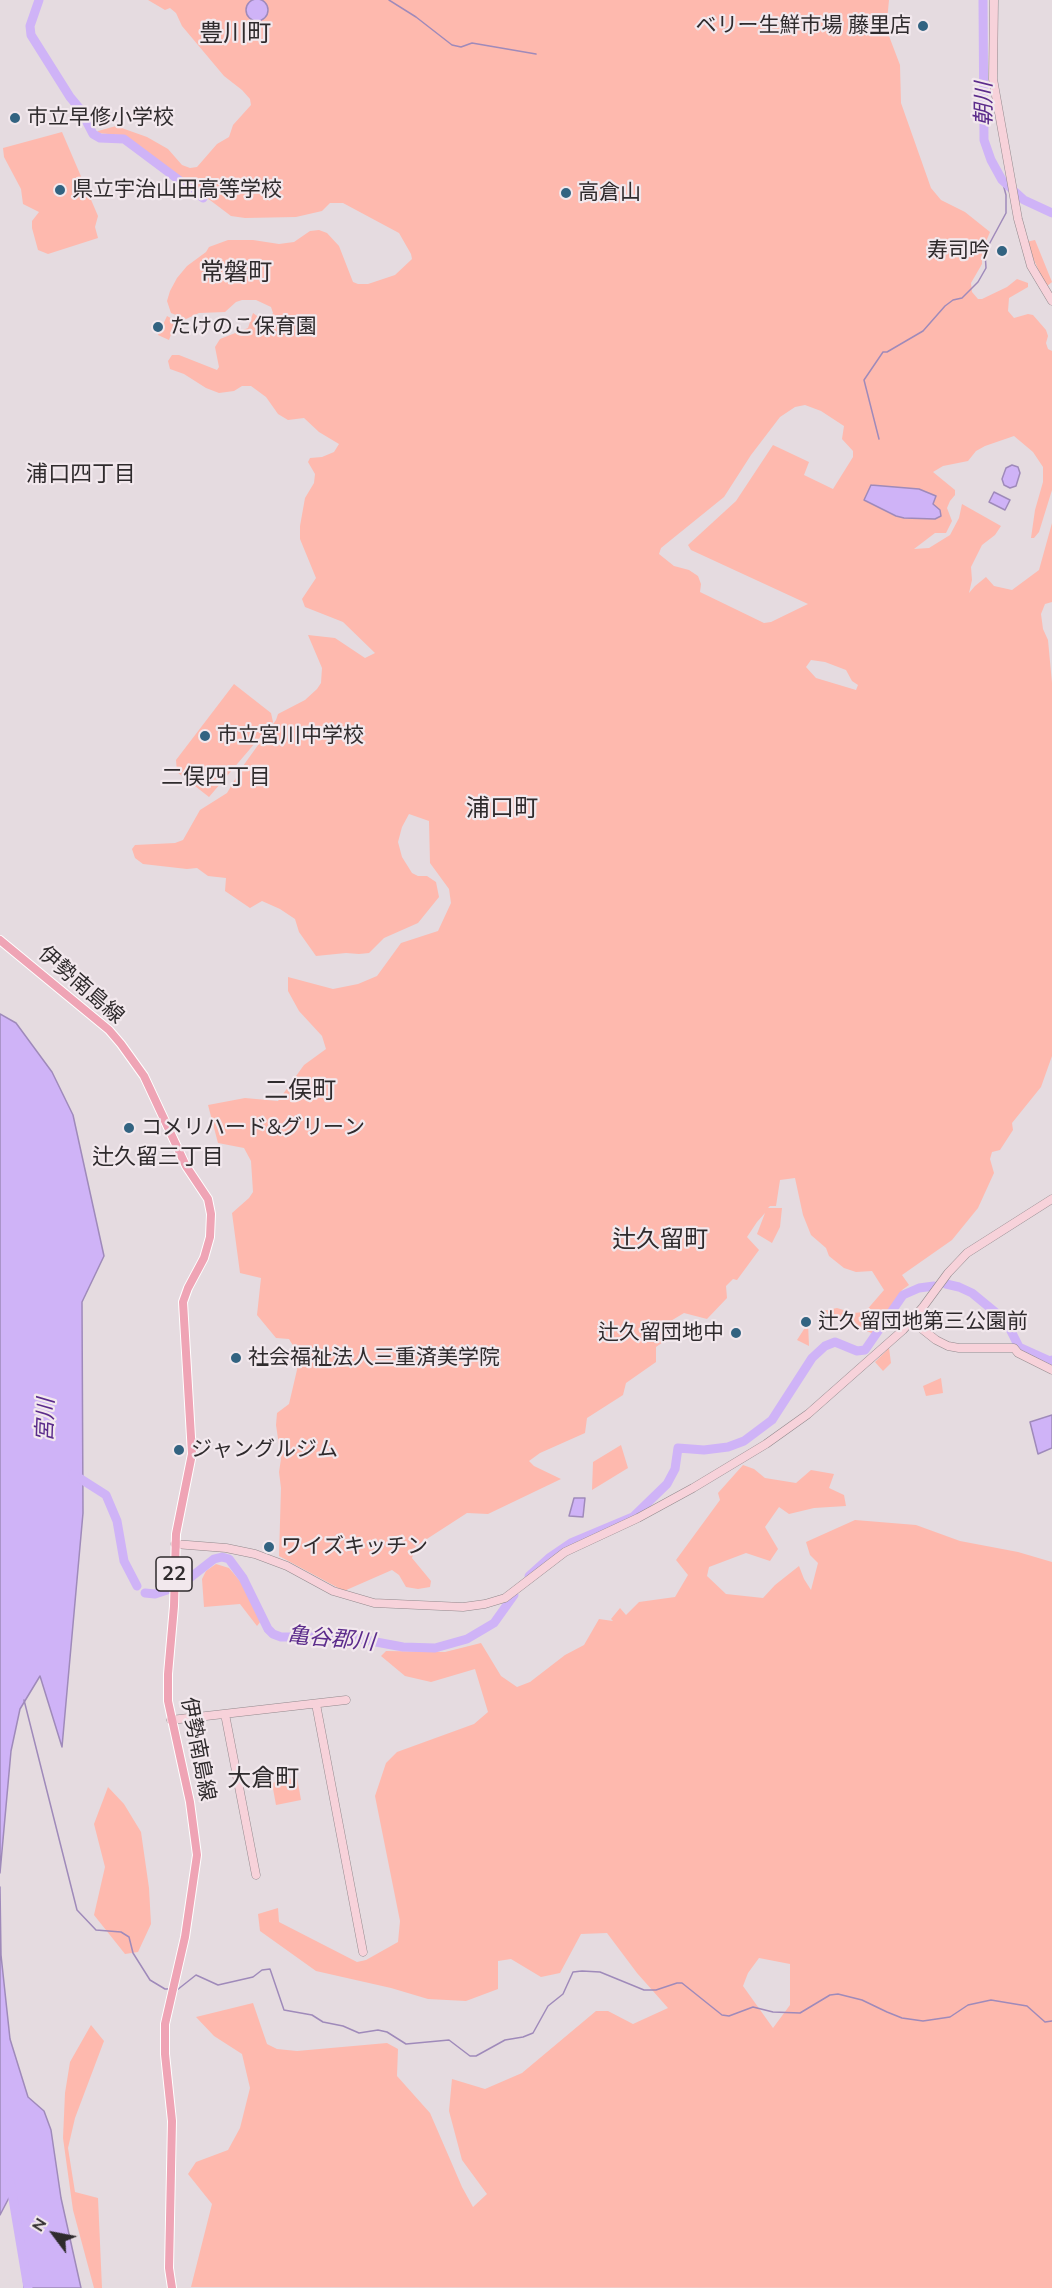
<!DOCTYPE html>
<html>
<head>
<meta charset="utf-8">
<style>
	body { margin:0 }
	#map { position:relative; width:1052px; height:2288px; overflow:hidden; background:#e5dbe0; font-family:Mulish,sans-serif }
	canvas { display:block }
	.north { position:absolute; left:24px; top:2204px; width:60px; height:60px; -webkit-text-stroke:4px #f2e8ed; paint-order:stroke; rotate:302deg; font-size:16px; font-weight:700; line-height:24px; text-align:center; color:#2f2b2d }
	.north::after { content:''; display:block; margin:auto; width:21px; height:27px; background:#2f2b2d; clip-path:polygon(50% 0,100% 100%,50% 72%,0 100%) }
</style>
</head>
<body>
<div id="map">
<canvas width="1052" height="2288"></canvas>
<div class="north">N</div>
</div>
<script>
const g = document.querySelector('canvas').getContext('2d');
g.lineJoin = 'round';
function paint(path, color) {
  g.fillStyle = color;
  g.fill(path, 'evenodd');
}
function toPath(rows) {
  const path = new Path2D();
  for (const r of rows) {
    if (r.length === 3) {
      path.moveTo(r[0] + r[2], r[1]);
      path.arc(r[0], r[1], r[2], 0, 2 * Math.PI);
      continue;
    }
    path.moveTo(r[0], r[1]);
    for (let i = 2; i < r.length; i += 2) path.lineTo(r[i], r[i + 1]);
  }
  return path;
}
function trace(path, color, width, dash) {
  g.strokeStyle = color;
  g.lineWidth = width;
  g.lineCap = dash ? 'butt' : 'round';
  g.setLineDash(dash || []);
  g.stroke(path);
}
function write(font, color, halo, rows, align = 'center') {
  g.font = font + ' Mulish,"Noto Sans JP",sans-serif';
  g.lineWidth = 4.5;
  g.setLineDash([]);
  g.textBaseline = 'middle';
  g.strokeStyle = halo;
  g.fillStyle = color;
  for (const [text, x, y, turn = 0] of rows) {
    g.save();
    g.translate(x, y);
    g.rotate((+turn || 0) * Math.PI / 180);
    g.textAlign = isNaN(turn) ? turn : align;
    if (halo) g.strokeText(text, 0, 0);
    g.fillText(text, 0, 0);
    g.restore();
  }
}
paint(toPath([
	[148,0,889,0,887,21,889,36,900,65,901,103,931,188,941,200,965,212,990,232,982,251,982,264,971,283,972,292,978,299,982,299,1007,287,1017,279,1028,283,1028,287,1009,298,1008,311,1014,318,1028,314,1033,315,1046,330,1048,336,1046,343,1048,349,1052,351,1052,490,1039,532,1034,538,1031,538,1035,510,1043,482,1043,467,1033,452,1014,436,985,446,976,451,968,461,943,466,933,472,955,490,955,495,950,501,947,508,952,521,946,533,935,533,914,549,929,548,950,535,959,518,962,504,1001,526,995,535,982,545,971,567,972,580,969,593,975,586,986,577,994,586,1012,590,1039,570,1052,523,1052,602,1045,604,1041,614,1043,629,1048,640,1052,683,1052,1056,1041,1087,1012,1123,1013,1130,1000,1150,992,1152,990,1159,994,1173,978,1208,952,1240,902,1275,909,1285,902,1290,874,1334,864,1330,846,1320,821,1317,823,1311,837,1308,853,1313,865,1312,884,1290,872,1271,856,1272,844,1268,829,1256,826,1248,811,1235,803,1215,795,1178,780,1180,776,1206,770,1206,768,1208,782,1208,780,1227,772,1243,757,1234,765,1213,757,1222,747,1237,759,1250,737,1280,733,1279,726,1286,727,1298,707,1319,684,1313,669,1322,670,1337,656,1347,656,1362,626,1383,623,1395,587,1418,585,1433,540,1453,529,1461,534,1466,561,1479,488,1514,467,1513,416,1546,412,1558,431,1581,430,1587,418,1589,406,1587,399,1575,392,1570,344,1591,279,1556,281,1488,279,1472,281,1459,276,1425,277,1413,289,1404,300,1357,289,1339,276,1338,257,1315,261,1278,240,1273,232,1213,249,1198,253,1192,251,1161,244,1148,218,1143,208,1105,245,1098,278,1101,304,1065,326,1049,322,1036,299,1011,288,991,288,977,333,989,358,984,377,976,401,943,438,931,451,903,449,889,430,863,429,821,409,814,402,827,398,842,402,857,412,873,418,876,427,876,436,882,439,897,418,923,384,938,369,953,359,954,346,953,316,956,299,932,295,919,280,909,262,901,250,908,225,891,226,878,208,876,197,868,187,869,143,864,135,858,132,849,135,845,175,843,183,840,200,810,227,793,243,766,276,720,278,714,305,700,317,689,321,683,322,668,308,635,335,638,365,658,375,653,343,622,305,607,302,599,316,578,300,539,300,526,305,498,314,483,315,474,308,462,310,458,322,457,334,452,339,444,319,432,304,418,288,420,278,414,266,397,251,386,242,386,234,391,219,393,206,388,184,374,170,369,168,361,172,355,179,355,217,370,219,367,215,347,220,339,248,328,253,313,264,321,267,321,273,313,271,307,256,300,242,300,236,302,225,312,199,313,186,319,171,313,167,301,170,291,177,278,187,266,206,252,209,247,228,240,253,240,279,244,294,242,310,231,319,230,327,233,339,246,353,282,358,284,368,284,395,275,412,259,411,254,399,233,343,203,330,203,322,211,296,217,245,218,231,216,137,145,119,135,97,133,98,131,116,126,147,137,168,149,182,165,190,168,197,167,217,144,229,137,233,125,251,105,250,99,242,90,224,76,182,26,176,13,170,8,165,10],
	[805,405,821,411,844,426,842,439,853,451,853,457,833,489,804,475,809,462,773,445,736,501,688,545,691,550,808,604,771,622,764,623,700,592,701,584,698,576,689,570,674,566,659,554,661,548,724,497,751,455,780,417,795,407],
	[811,660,825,662,846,670,852,681,858,685,856,690,816,678,806,667],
	[62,132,98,216,95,227,98,238,48,254,38,250,32,228,32,221,39,212,23,204,21,189,4,157,3,148],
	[1035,240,1052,282,1046,287,1026,242],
	[167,316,176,321,169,340,158,335],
	[234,684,271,713,273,722,209,797,177,772,176,760],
	[808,1323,809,1346,797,1340],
	[889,1348,891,1363,883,1371,875,1362],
	[941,1378,943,1393,926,1396,923,1386],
	[621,1445,628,1468,592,1490,593,1462],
	[743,1465,754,1469,765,1478,796,1483,811,1470,834,1474,829,1488,844,1495,846,1506,814,1508,789,1514,779,1507,765,1527,778,1549,770,1561,746,1553,709,1567,707,1576,726,1594,763,1598,775,1585,799,1566,804,1579,811,1590,818,1563,810,1555,806,1542,855,1520,916,1525,960,1541,1018,1552,1052,1562,1052,2288,191,2287,212,2204,188,2174,196,2162,228,2150,240,2128,250,2088,242,2054,214,2036,196,2017,253,2003,267,2044,277,2049,297,2051,387,2043,398,2049,397,2076,430,2113,462,2187,473,2207,487,2194,462,2160,449,2111,452,2079,485,2089,522,2073,596,2011,608,2011,633,2024,668,2008,637,1973,607,1933,581,1934,560,1973,541,1977,511,1959,498,1961,498,1989,466,2001,428,1999,391,1988,316,1971,260,1931,258,1914,278,1908,279,1922,357,1962,366,1960,398,1942,400,1921,375,1796,386,1763,397,1752,474,1724,488,1712,475,1669,431,1682,405,1676,381,1656,386,1651,445,1652,481,1643,501,1676,517,1687,530,1682,565,1655,584,1645,599,1619,613,1621,611,1619,620,1608,626,1615,639,1602,675,1597,688,1575,676,1560,720,1500,718,1493],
	[759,1958,790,1964,790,2005,773,2028,743,1986,748,1973],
	[216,1564,229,1568,245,1587,261,1621,257,1626,240,1604,204,1607,202,1579,206,1571],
	[297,1777,301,1800,276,1805,272,1783],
	[108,1787,124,1804,141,1832,149,1888,151,1924,138,1952,125,1954,94,1915,105,1867,94,1824],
	[91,2025,104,2041,75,2118,68,2148,75,2192,98,2198,102,2288,94,2288,73,2210,63,2138,65,2093,70,2062]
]), '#feb9ae');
const water = toPath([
	[257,10,11],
	[1012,465,1018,467,1020,473,1016,486,1010,488,1004,485,1002,479,1006,468,1012,465],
	[871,485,919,489,936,496,933,504,940,510,941,516,935,519,904,518,896,516,864,500,871,485],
	[994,492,1010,500,1005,510,989,502,994,492],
	[0,1014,16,1023,52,1072,73,1115,104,1256,82,1302,83,1513,62,1747,40,1676,20,1709,11,1751,0,1873,0,1014],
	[1052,1415,1052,1448,1038,1454,1030,1422,1052,1415],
	[574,1498,585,1498,583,1517,569,1516,574,1498],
	[0,1887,1,1955,10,2039,28,2097,44,2111,51,2130,61,2198,81,2288,24,2288,21,2231,12,2192,0,2215,0,1887]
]);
paint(water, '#cfb3f7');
trace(water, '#9f8aba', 1.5);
trace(toPath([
	[389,0,416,17,452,45,461,47,472,43,536,54],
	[879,439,864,380,883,352,887,352,923,331,945,306,953,300,962,298,978,282,986,268,985,252,1006,213,1006,195,1002,180],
	[24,1700,77,1910,96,1930,121,1932,129,1937,133,1953,150,1980,165,1989,170,1989],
	[177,1990,196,1975,218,1985,253,1977,262,1970,270,1969,284,2010,312,2015,323,2022,343,2026,359,2033,378,2030,387,2032,406,2044,449,2040,470,2056,476,2056,505,2040,523,2037,533,2033,548,2006,563,1994,573,1972,582,1971,600,1972,644,1990,656,1990,677,1983,682,1983,722,2015,729,2016,753,2007,773,2012,800,2013,830,1995,838,1994,862,2000,887,2012,902,2018,923,2021,950,2017,968,2005,991,2000,1027,2006,1045,2022,1052,2021]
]), '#9f8aba', 1.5);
trace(toPath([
	[39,0,30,26,31,35,70,97,80,109,93,134,100,138,124,139,203,198],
	[983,0,984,140,991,160,1002,180,1024,200,1052,213],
	[946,1284,959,1287,972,1293,1006,1321,1019,1347,1050,1361,1052,1360],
	[73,1474,106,1495,117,1521,124,1561,137,1586],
	[529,1576,549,1558,571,1543,633,1517,667,1484,675,1469,678,1448,704,1450,728,1447,744,1441,772,1420,812,1358,825,1346,835,1342,857,1351,865,1350,903,1295,919,1288,934,1286],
	[178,1584,191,1577,214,1559,222,1557,229,1559,243,1578,268,1629,273,1634,281,1637,349,1637,403,1647,435,1648,467,1639,494,1623,514,1595],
	[145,1593,155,1594,170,1589],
	[10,2181,28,2288]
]), '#cfb3f7', 9);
const secondary = toPath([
	[994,0,993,79,1018,219,1031,266,1052,301],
	[912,1321,936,1340,948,1346,959,1348,1014,1348,1018,1353,1052,1370],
	[175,1544,226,1548,255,1554,287,1566,333,1591,374,1603,463,1607,485,1604,505,1598,565,1552,638,1518,693,1488,766,1444,808,1414,903,1330,923,1307,948,1273,967,1253,1052,1199],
	[316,1704,363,1952],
	[225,1714,256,1875],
	[171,1720,346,1700]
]);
const primary = toPath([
	[0,940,109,1030,121,1044,144,1076,186,1166,208,1199,211,1214,210,1237,204,1258,188,1288,183,1302,192,1454,176,1534,174,1606,168,1674,168,1701,190,1802,197,1855,185,1937,165,2024,165,2054,172,2121,169,2268,172,2288]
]);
trace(secondary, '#92898d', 9);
trace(primary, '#fff', 10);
trace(secondary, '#f7d2da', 8);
trace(primary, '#efa4b5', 8);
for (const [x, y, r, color] of [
	[923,26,6,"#326381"],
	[15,118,6,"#326381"],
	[60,190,6,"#326381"],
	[566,193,6,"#326381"],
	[1002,251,6,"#326381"],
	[158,327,6,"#326381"],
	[205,736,6,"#326381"],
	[129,1128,6,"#326381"],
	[806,1322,6,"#326381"],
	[736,1333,6,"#326381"],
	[236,1358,6,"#326381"],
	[179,1450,6,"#326381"],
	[269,1547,6,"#326381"]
]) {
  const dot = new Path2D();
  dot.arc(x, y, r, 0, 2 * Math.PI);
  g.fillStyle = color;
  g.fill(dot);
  trace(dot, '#f2e8ed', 2);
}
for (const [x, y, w] of [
	[174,1574,36]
]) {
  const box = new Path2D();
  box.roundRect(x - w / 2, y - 17, w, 34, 4.5);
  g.fillStyle = '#f2e8ed';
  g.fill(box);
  trace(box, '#2f2b2d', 1.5);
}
write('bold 20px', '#2f2b2d', null, [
	["22",174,1574]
]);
write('21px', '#2f2b2d', '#f2e8ed', [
	["ベリー生鮮市場 藤里店",911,26,"right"],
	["市立早修小学校",27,118],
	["県立宇治山田高等学校",72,190],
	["高倉山",578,193],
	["寿司吟",990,251,"right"],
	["たけのこ保育園",170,327],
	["市立宮川中学校",217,736],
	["コメリハード&グリーン",141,1128],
	["辻久留団地第三公園前",818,1322],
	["辻久留団地中",724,1333,"right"],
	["社会福祉法人三重済美学院",248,1358],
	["ジャングルジム",191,1450],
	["ワイズキッチン",281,1547]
], 'left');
write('21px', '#2f2b2d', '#f2e8ed', [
	["伊勢南島線",81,985,41],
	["伊勢南島線",198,1749,79]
]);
write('italic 22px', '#5b2b8b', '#f2e8ed', [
	["朝川",984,104,-90],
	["宮川",46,1420,-88],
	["亀谷郡川",331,1639,5]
]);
write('22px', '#2f2b2d', '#f2e8ed', [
	["浦口四丁目",81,474],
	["二俣四丁目",216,777],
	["辻久留三丁目",158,1157]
]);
write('24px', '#2f2b2d', '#f2e8ed', [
	["豊川町",235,34],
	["常磐町",236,273],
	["浦口町",502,809],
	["二俣町",300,1091],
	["辻久留町",660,1240],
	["大倉町",263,1779]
]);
</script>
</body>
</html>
